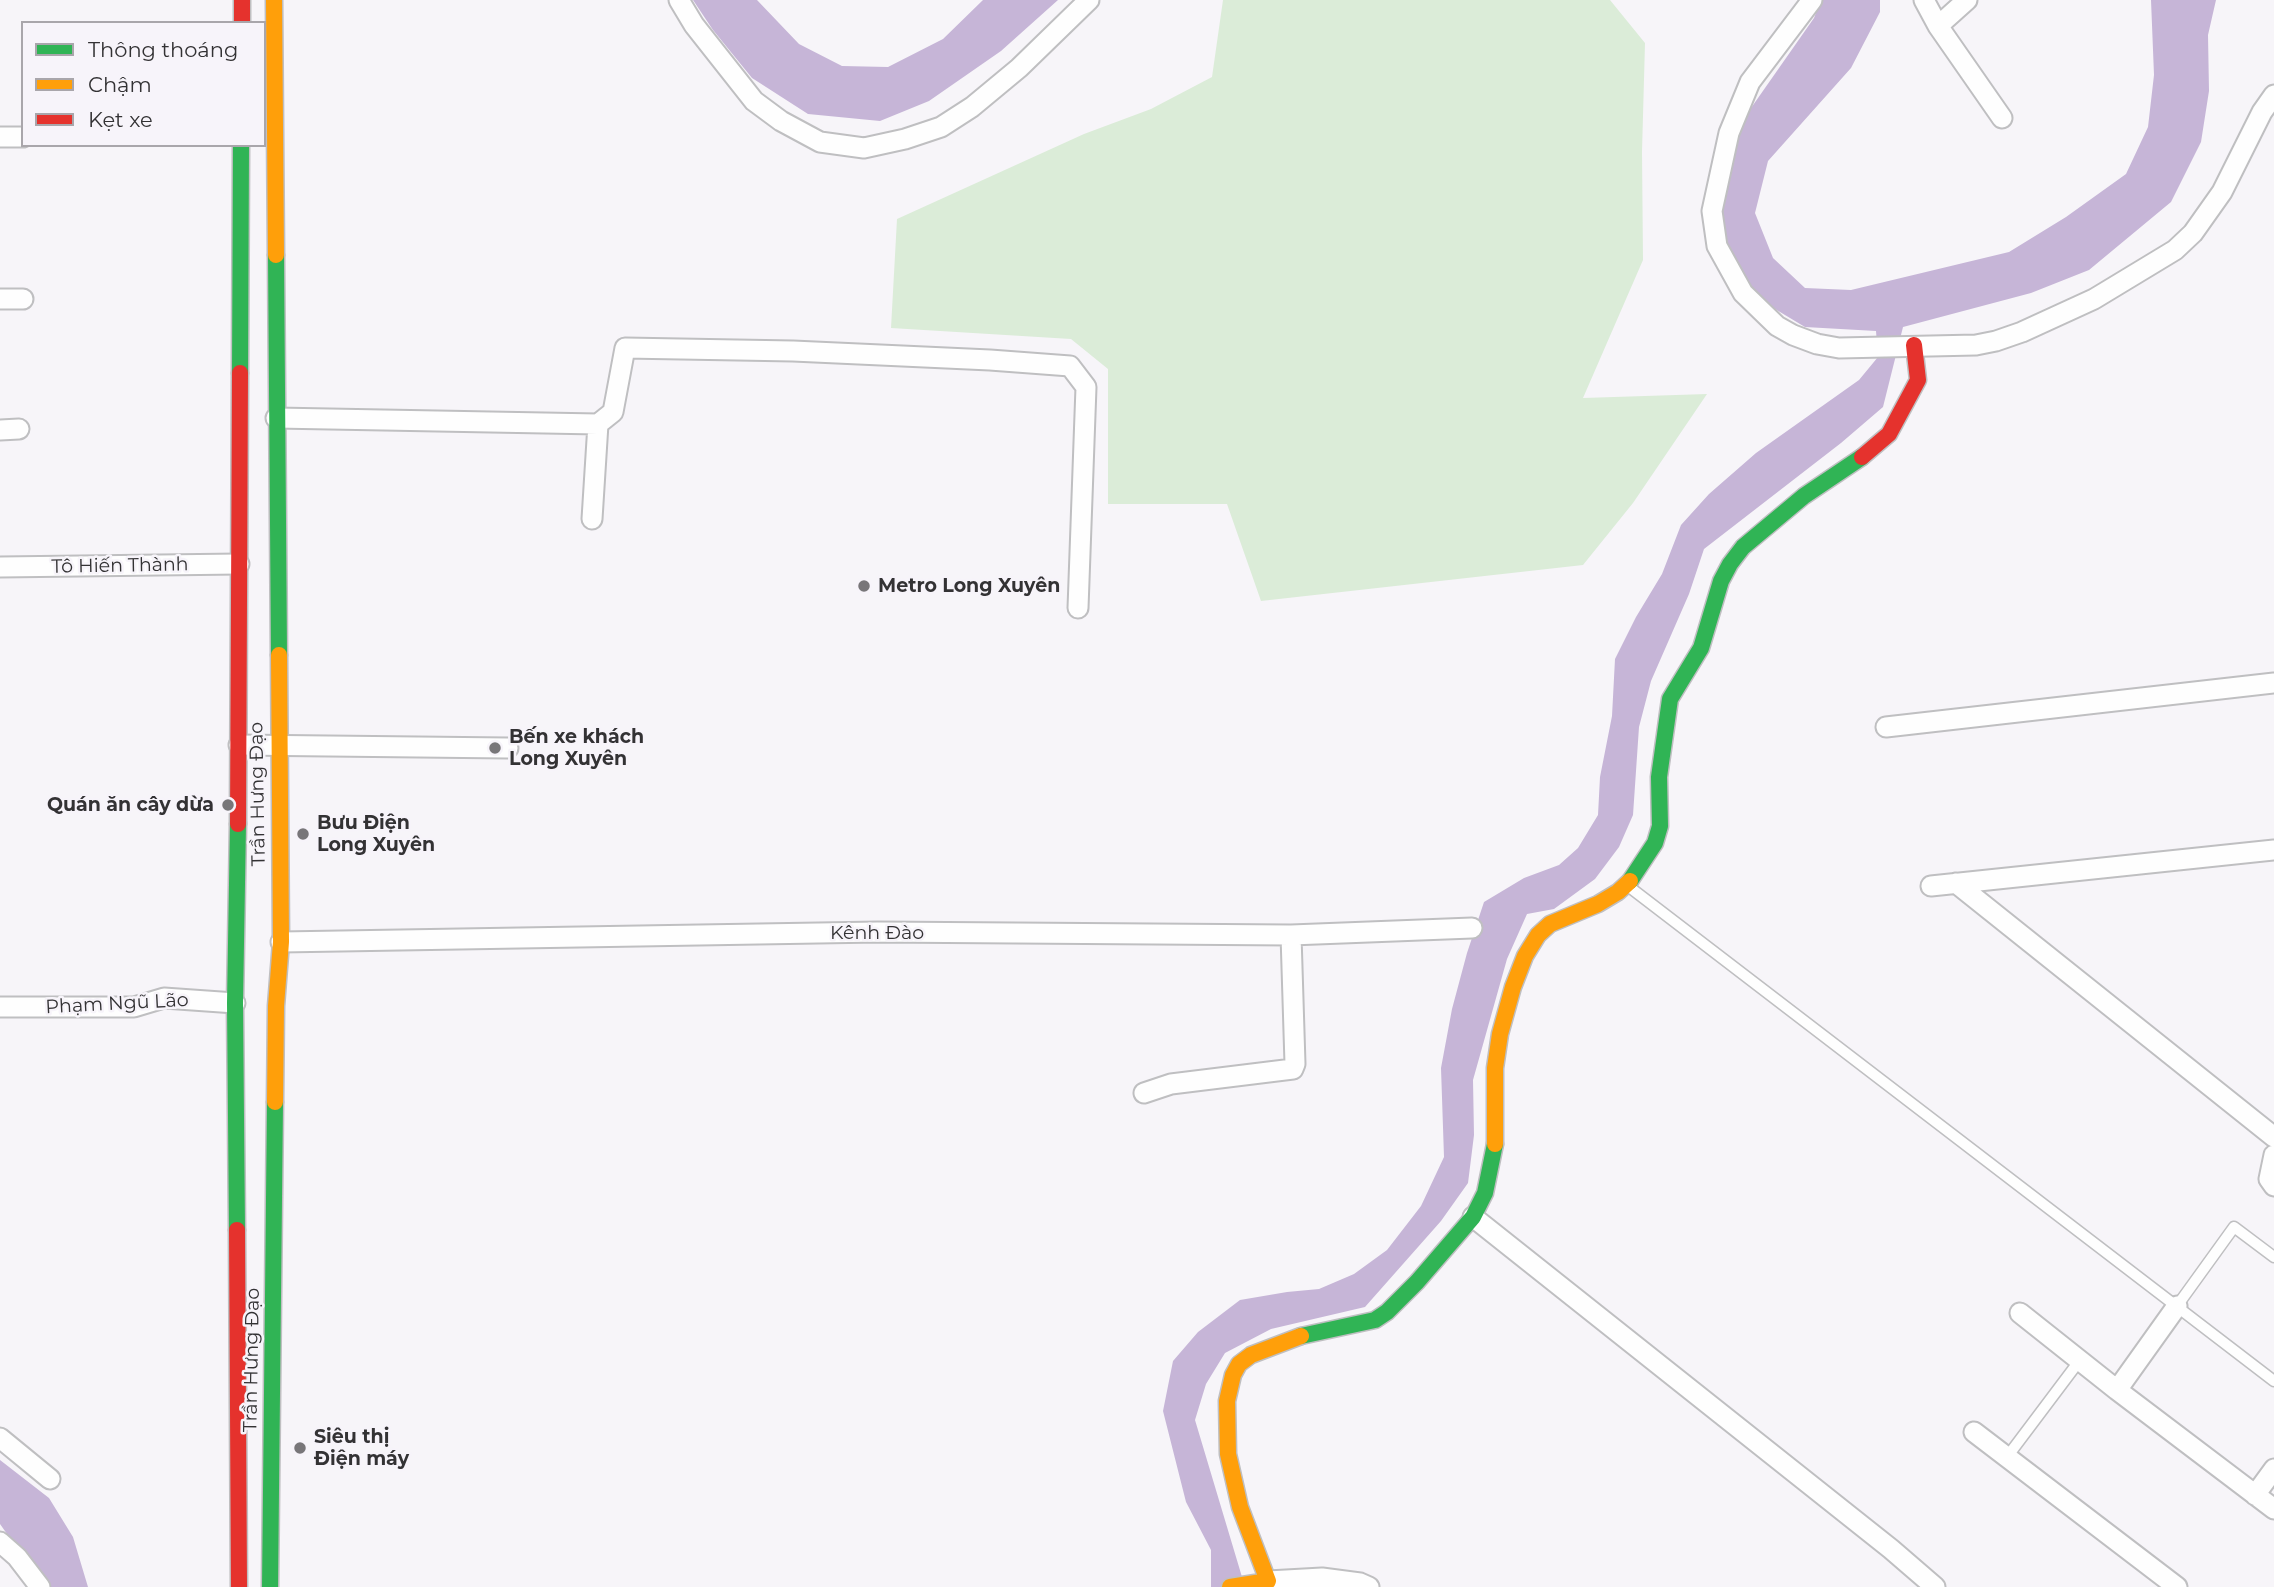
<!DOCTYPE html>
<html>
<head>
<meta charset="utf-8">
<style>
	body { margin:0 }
	#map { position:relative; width:2274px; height:1587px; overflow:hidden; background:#f7f5f9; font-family:Montserrat,sans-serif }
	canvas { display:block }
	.legend { position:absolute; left:21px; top:21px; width:245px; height:126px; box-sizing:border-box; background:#f7f4fa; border:2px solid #a9a6ab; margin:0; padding:9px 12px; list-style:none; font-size:21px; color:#333234 }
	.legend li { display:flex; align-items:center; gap:14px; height:35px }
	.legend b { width:35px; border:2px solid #a9a6ab }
</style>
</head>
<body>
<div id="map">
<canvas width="2274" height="1587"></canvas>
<ul class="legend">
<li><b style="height:9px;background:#30b455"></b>Thông thoáng</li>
<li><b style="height:9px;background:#ff9f0a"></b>Chậm</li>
<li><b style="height:9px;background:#e5322d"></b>Kẹt xe</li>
</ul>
</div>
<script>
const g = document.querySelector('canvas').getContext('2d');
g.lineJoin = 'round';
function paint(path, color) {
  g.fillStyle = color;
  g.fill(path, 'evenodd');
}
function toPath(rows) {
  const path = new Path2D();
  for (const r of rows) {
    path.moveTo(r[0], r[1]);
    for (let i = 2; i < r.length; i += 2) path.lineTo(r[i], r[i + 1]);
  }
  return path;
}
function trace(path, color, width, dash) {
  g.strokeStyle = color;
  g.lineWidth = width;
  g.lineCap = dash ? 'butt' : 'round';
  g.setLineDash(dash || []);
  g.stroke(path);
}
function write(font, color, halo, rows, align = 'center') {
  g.font = font + ' Montserrat,sans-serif';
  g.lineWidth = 5;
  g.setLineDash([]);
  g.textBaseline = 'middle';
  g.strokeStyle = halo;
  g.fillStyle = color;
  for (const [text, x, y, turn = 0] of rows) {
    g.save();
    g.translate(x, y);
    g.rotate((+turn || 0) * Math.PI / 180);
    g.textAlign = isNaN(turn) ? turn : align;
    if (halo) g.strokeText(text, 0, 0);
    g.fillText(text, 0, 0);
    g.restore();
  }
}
paint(toPath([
	[1223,0,1610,0,1645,43,1642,152,1643,260,1583,398,1707,394,1633,503,1583,565,1261,601,1227,504,1108,504,1108,369,1071,339,891,328,897,219,1084,134,1151,109,1212,77]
]), '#dbecd8');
paint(toPath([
	[693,0,757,0,799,44,842,66,888,67,943,39,983,0,1058,0,1001,51,929,101,880,121,808,114,752,78,713,30],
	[1821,0,1880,0,1880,12,1851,68,1768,161,1755,213,1773,258,1805,288,1851,290,2009,252,2066,217,2126,174,2148,127,2154,75,2151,0,2216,0,2208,35,2209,91,2201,142,2171,202,2089,270,2031,293,1903,327,1883,407,1841,443,1704,549,1689,594,1651,681,1639,727,1633,815,1619,847,1595,879,1554,909,1527,914,1507,959,1473,1080,1474,1135,1468,1183,1441,1221,1365,1307,1271,1329,1225,1353,1206,1384,1195,1420,1245,1587,1211,1587,1211,1550,1186,1502,1163,1411,1173,1361,1198,1332,1240,1300,1287,1292,1319,1289,1354,1274,1387,1250,1421,1206,1444,1157,1441,1068,1452,1009,1467,953,1484,902,1524,878,1559,865,1578,848,1598,815,1600,777,1612,716,1615,659,1636,617,1662,574,1681,525,1709,494,1756,453,1859,380,1878,357,1876,331,1805,327,1755,297,1735,265,1719,225,1726,178,1744,118,1814,18],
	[0,1460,49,1498,73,1537,88,1587,45,1587,24,1558,0,1524]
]), '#c6b5d7');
const lane = toPath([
	[1628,886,2274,1381],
	[2177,1306,2234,1227,2274,1257],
	[2007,1457,2080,1360]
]);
const street = toPath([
	[679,0,694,25,754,101,781,121,820,142,864,148,905,139,941,127,972,107,1019,68,1089,0],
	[1812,0,1750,82,1729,133,1712,211,1717,246,1743,293,1777,326,1793,335,1817,344,1839,348,1976,345,1996,341,2022,332,2094,299,2175,250,2193,233,2222,192,2262,112,2274,95],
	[1924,0,1938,26,1967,0],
	[1938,26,2002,118],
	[0,137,23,137],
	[0,299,23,299],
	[276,418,598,424,613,412,625,348,793,351,990,360,1070,366,1086,387,1078,608],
	[0,430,19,429],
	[592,519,598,424],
	[0,567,239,564],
	[1886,727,2274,683],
	[239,745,508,748],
	[1956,883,2274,1137],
	[1931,886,2274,850],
	[281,942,878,932,1291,935,1472,928],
	[0,1007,134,1007,164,998,235,1003],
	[1144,1093,1171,1084,1293,1069,1295,1064,1291,935],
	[2274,1155,2269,1179,2274,1186],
	[1473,1217,1891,1549,1935,1587],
	[2020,1313,2117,1390,2274,1509],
	[2117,1390,2177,1306],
	[1974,1432,2177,1587],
	[0,1438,50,1479],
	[2255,1495,2274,1469],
	[0,1542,17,1557,40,1587],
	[1268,1581,1322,1578,1360,1583,1369,1587]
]);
const fast = toPath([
	[276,255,279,655],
	[240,373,241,145],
	[1630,881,1655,843,1660,826,1659,777,1670,699,1701,648,1721,581,1730,564,1743,547,1804,496,1862,457],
	[237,1230,235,1003,238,824],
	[1301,1336,1375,1320,1387,1312,1417,1282,1473,1217,1485,1193,1495,1144],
	[270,1587,275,1102]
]);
const slow = toPath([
	[274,0,276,255],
	[275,1102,276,1006,281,942,279,655],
	[1495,1144,1495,1068,1500,1034,1513,987,1525,956,1538,935,1550,924,1598,904,1618,892,1630,881],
	[1230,1587,1268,1581,1240,1507,1228,1454,1227,1401,1233,1375,1239,1364,1251,1355,1301,1336]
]);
const jam = toPath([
	[242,0,242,23],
	[1862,457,1889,434,1918,380,1914,345],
	[238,824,240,373],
	[237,1230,239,1587]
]);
trace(lane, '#bfbfc1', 13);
trace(street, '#bfbfc1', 23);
trace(fast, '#bfbfc1', 19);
trace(slow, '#bfbfc1', 19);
trace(jam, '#bfbfc1', 19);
trace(lane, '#fefefe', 10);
trace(street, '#fefefe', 19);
trace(fast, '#30b455', 16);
trace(slow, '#ff9f0a', 16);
trace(jam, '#e5322d', 16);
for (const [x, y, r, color] of [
	[864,586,7,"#787679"],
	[495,748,7,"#787679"],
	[228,805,7,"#787679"],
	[303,834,7,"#787679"],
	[300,1448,7,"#787679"]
]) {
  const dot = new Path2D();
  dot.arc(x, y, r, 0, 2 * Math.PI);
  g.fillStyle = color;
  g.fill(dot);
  trace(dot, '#f7f4fa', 2.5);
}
write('19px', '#333234', '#f7f4fa', [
	["Tô Hiến Thành",120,566,-1],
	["Trần Hưng Đạo",258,794,-91],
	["Kênh Đào",877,933],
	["Phạm Ngũ Lão",117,1004,-3],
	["Trần Hưng Đạo",252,1360,-89]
]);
write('bold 19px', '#333234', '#f7f4fa', [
	["Metro Long Xuyên",878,586],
	["Bến xe khách",509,737],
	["Long Xuyên",509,759],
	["Quán ăn cây dừa",214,805,"right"],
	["Bưu Điện",317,823],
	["Long Xuyên",317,845],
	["Siêu thị",314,1437],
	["Điện máy",314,1459]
], 'left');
</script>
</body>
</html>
